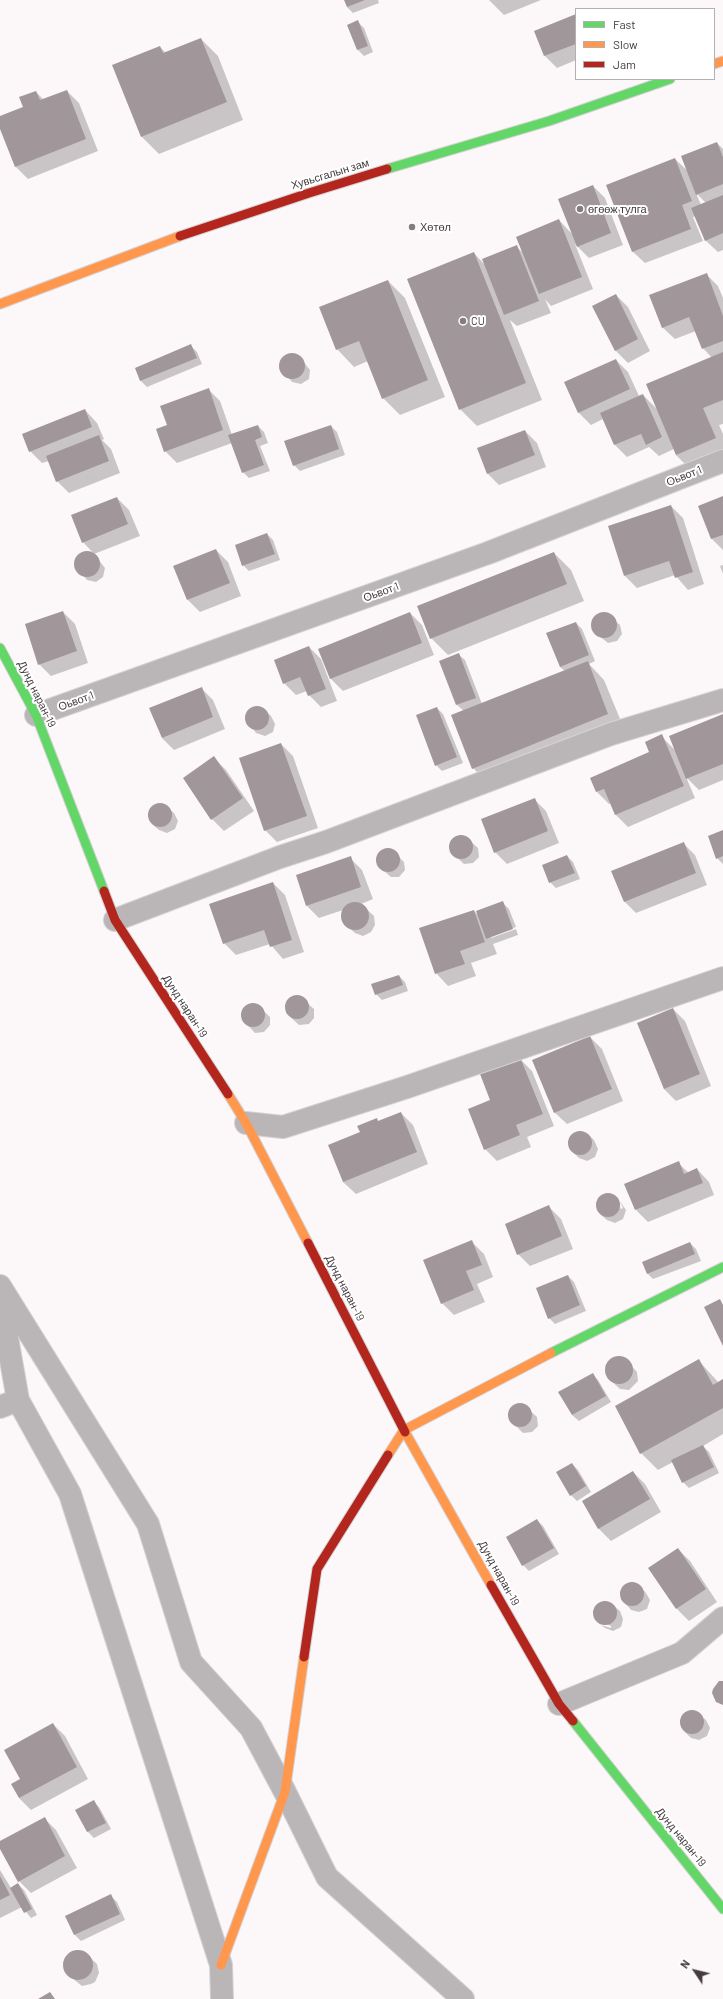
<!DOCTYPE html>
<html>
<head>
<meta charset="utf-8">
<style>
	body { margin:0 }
	#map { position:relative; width:723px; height:1999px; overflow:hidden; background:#fcf7f9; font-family:Barlow,sans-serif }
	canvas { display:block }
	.legend { position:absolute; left:575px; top:8px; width:140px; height:72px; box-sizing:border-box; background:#fff; border:1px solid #b4b0b2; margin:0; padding:5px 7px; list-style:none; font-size:12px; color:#433a3e }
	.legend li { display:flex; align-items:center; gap:8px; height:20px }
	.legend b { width:20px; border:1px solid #b4b0b2 }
	.north { position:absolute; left:675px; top:1951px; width:40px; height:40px; -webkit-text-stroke:3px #fff; paint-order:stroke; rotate:305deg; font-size:11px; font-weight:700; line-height:16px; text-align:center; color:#433a3e }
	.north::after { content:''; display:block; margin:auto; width:14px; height:18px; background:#433a3e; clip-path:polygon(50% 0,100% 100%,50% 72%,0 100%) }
</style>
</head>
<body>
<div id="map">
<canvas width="723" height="1999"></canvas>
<ul class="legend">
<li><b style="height:5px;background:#63d668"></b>Fast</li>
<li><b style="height:5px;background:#ff974d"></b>Slow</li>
<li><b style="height:5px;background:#b3261e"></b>Jam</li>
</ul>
<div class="north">N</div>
</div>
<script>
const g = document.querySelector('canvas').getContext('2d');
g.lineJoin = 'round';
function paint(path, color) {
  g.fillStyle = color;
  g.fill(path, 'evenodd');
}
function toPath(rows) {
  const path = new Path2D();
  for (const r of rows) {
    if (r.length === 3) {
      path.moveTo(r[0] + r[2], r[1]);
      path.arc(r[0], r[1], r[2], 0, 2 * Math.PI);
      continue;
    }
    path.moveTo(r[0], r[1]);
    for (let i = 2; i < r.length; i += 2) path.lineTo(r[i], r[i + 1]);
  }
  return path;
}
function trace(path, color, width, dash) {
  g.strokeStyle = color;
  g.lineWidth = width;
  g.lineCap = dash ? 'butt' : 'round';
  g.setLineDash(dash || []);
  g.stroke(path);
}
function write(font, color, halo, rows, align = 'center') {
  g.font = font + ' Barlow,sans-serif';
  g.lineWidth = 4;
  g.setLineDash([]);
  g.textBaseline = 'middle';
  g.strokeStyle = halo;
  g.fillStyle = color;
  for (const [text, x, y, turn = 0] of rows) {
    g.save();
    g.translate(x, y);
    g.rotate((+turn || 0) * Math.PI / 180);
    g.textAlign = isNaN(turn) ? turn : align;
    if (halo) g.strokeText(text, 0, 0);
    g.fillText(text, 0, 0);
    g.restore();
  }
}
paint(toPath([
	[345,0,378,0,379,3,353,13,347,7],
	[489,0,541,0,504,15],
	[576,16,576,60,557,68,545,56,536,32],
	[358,22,364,28,373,52,364,56,358,50,348,25],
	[201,39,218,56,243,120,159,154,142,137,113,65,160,47,166,53],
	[67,91,79,103,98,151,28,179,16,167,0,127,0,117,24,108,36,92,44,100],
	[717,143,723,149,723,250,718,252,705,240,696,216,693,217,703,241,645,263,632,251,675,159,689,172],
	[696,193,706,203,701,205],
	[593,186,605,198,623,245,589,258,575,244,593,289,551,306,545,299,551,313,517,326,510,320,542,400,477,426,460,409,474,253,485,265,517,247,523,253,559,220,573,235],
	[706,274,718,286,723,298,723,424,719,425,723,434,723,459,693,472,676,455,674,449,659,456,649,447,627,457,615,445,603,419,591,425,579,413,565,383,616,360,628,372,639,396,643,395,658,410,712,358,703,348,696,331,675,339,662,327],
	[388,281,405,298,445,397,400,415,383,398,368,361,354,367,337,349],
	[616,295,628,307,650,351,628,363,616,351,593,307],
	[191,346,197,352,202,364,147,387,141,381,136,368],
	[290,354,299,356,310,370,309,379,301,384,292,382,281,368,282,359],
	[208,389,220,401,232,435,258,426,264,432,268,443,260,446,270,471,249,478,243,472,232,443,177,463,165,451,168,426],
	[85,410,97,423,104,439,102,440,111,449,120,473,69,493,57,481,49,461,42,463,30,451],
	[331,426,337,432,345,455,300,471,294,465],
	[525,431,537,443,546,467,499,485,487,473],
	[723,497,723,550,712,539],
	[117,498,129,510,140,536,94,554,105,568,103,577,96,582,87,580,75,566,77,557,84,552,94,554,83,542],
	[671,506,683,518,704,584,688,590,675,575,637,588,625,576],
	[267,534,273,540,280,560,249,571,243,565],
	[216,550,228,562,241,596,200,612,188,600],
	[554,553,571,570,584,601,448,655,431,638],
	[723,565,723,574,720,566],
	[63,612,75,624,88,663,51,676,39,664],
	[410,613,422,625,434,655,343,691,331,679,319,649],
	[606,613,620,625,622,634,617,641,608,643,594,632,592,622,597,615],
	[576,623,582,629,595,661,589,664,604,680,625,731,490,785,473,768,464,711,457,705,440,661,458,654,465,660,482,704,565,671,560,667],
	[309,647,321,659,337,701,321,707,309,695,307,691,296,695,284,683],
	[201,688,213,700,225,729,174,750,162,738],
	[257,707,265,710,271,716,275,724,273,732,265,736,256,733,246,719,249,711],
	[437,708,443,714,463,763,442,771,436,765],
	[723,715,723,780,699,790,686,777,695,798,628,827,616,815,611,803,609,804,597,792,591,778,650,753,661,736,675,750],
	[281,744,293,756,318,828,277,842,265,830],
	[214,758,226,770,254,811,224,831,212,819],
	[534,799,546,811,559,843,507,864,495,852],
	[159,804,167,807,174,813,178,821,175,829,167,833,159,830,152,824,148,816,151,808],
	[723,831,723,864,717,858],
	[456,836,465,836,478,848,479,857,473,863,464,864,451,852,450,843],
	[683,843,695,855,707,885,636,913,624,901],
	[391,849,404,862,405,870,399,877,391,877,377,865,377,856,383,850],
	[567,856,573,862,580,879,556,888,550,882],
	[350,858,362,870,373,899,361,904,374,916,375,925,371,932,363,936,355,933,348,927,343,920,343,910,319,918,307,906],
	[273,883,285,895,304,952,283,959,270,944,236,955,224,943],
	[503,903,509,909,516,927,491,936,491,938,516,929,518,935,493,944,497,954,471,963,476,976,448,986,436,973,474,911,479,916],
	[399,976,405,982,408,991,382,1000,376,994],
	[292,997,300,997,314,1009,314,1018,309,1024,299,1025,286,1013,286,1004],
	[256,1004,270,1017,270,1025,264,1032,255,1033,243,1020,242,1011,248,1005],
	[673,1009,685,1021,711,1086,676,1101,664,1089,638,1023],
	[590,1037,602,1049,623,1101,567,1124,554,1112],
	[520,1059,532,1071,554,1126,527,1137,531,1147,497,1161,485,1149],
	[401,1113,413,1125,428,1164,356,1194,343,1182,362,1133],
	[579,1132,588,1134,594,1140,598,1149,595,1157,587,1161,579,1158,573,1152,569,1144,571,1135],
	[678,1163,689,1173,697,1169,709,1182,714,1195,648,1222,636,1210],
	[607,1193,615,1196,619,1199,617,1199,621,1209,623,1208,619,1200,626,1210,623,1219,615,1223,607,1220,600,1214,596,1206,599,1197],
	[549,1207,561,1219,573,1249,530,1266,518,1254],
	[472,1242,484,1254,493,1277,477,1284,485,1302,454,1315,442,1303],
	[690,1243,696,1249,701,1261,653,1279,647,1273],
	[568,1276,574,1282,586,1311,555,1324,549,1318],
	[617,1357,625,1359,637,1372,638,1381,629,1390,620,1389,607,1377,607,1365,608,1362],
	[699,1361,719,1383,723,1380,723,1434,703,1446,709,1452,719,1473,689,1488,683,1482,673,1462,658,1470,641,1453],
	[592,1374,598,1380,611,1402,579,1421,572,1415],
	[515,1405,524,1405,537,1417,538,1426,532,1432,523,1433,510,1420,509,1412],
	[572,1464,578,1470,591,1492,577,1501,571,1495],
	[633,1472,645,1484,661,1512,611,1541,599,1529,583,1502],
	[537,1520,543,1526,559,1554,529,1571,523,1565,507,1537],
	[678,1549,690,1561,717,1602,689,1621,677,1609,650,1568],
	[631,1583,640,1586,646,1593,650,1600,647,1609,639,1612,631,1610,625,1603,621,1595,623,1587],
	[604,1601,613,1605,620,1611,623,1619,621,1627,613,1631,605,1628,601,1625,611,1628,611,1626,600,1622,600,1624,594,1614,597,1605],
	[691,1711,699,1714,706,1720,710,1728,707,1736,699,1740,691,1738,684,1731,680,1723,683,1715],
	[53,1724,65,1736,88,1779,31,1810,19,1798,21,1780],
	[93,1801,99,1807,111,1829,94,1838,88,1832,77,1810],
	[44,1818,56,1830,77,1868,31,1893,19,1881,0,1846,0,1842],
	[0,1870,11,1888,18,1884,24,1890,37,1915,31,1918,22,1907,0,1918],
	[111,1896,117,1902,125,1920,81,1941,75,1935,66,1916],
	[74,1951,84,1952,97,1964,99,1973,95,1982,91,1984,82,1986,67,1974,63,1965,64,1960,70,1952]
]), '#0003');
paint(toPath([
	[344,0,365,0,347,7],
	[576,14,576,44,544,56,534,31],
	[358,20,368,46,357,50,347,25],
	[201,38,227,102,141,137,112,65,160,46,163,53],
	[67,90,86,139,15,167,0,129,0,116,23,107,19,97,36,91,40,100],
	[717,142,723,157,723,184,696,195,681,156],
	[675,158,692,201,682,205,691,229,632,252,606,185],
	[593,185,611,233,577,247,558,199],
	[723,195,723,233,705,241,691,208],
	[559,219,582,277,539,294,516,237],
	[517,245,539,301,504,315,482,259],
	[474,252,526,383,459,410,407,279],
	[707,273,723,316,723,341,702,349,689,317,662,328,649,295],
	[388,280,428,380,382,399,359,341,336,350,319,307],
	[616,294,638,339,615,351,592,306],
	[191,344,197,358,140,381,135,368],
	[723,352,723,400,703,408,716,438,676,455,646,384],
	[292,366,13],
	[616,359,630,389,578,413,564,382],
	[209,388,223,430,164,452,156,429,167,425,160,406],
	[643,394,662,437,646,445,641,434,614,445,600,413],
	[85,409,92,427,29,452,22,434],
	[258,425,262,437,255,440,264,465,242,473,228,435],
	[331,425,339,449,293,466,284,441],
	[525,430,535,455,487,474,477,448],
	[99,435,109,461,56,482,46,456],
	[723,496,723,535,711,539,698,506],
	[117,497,128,524,82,543,71,515],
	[671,505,693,572,675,578,669,561,624,576,608,526],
	[267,533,275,554,242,566,235,545],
	[216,549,230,583,187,600,173,566],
	[87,564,13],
	[554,552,567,584,430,639,417,606],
	[63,611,77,651,38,665,25,624],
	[410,612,422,643,330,679,318,649],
	[604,625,13],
	[576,622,589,655,560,667,546,633],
	[309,646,326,689,308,696,300,677,283,684,274,660],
	[459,653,476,698,456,705,439,661],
	[588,661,608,714,472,769,451,715],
	[202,687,213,717,162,738,149,708],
	[257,718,12],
	[437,707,457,757,435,766,416,715],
	[723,714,723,764,686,779,669,736],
	[662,734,684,786,615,815,604,789,596,792,590,778,649,752,645,742],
	[281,743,307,816,264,831,239,758],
	[214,756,243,798,211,820,183,778],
	[535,798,548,831,494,853,481,819],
	[160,815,12],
	[723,830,723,856,716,859,708,836],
	[461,847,12],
	[684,842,696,873,624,902,611,871],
	[388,860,12],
	[567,855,575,873,549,883,542,865],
	[351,856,361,887,306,906,296,875],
	[273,882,292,940,270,947,264,930,223,944,209,904],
	[503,901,513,929,486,939,476,911],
	[355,916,14],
	[474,910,485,942,460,951,465,964,435,974,419,928],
	[399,975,403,985,375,995,371,984],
	[297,1007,12],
	[253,1015,12],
	[673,1008,700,1074,664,1089,637,1023],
	[590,1036,612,1089,554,1113,532,1060],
	[520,1057,543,1114,516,1125,520,1135,484,1150,468,1109,490,1100,480,1074],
	[401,1112,417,1152,343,1182,328,1145,360,1132,357,1126,377,1118,378,1121],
	[580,1143,12],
	[679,1161,684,1174,697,1168,703,1183,635,1210,624,1184],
	[608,1205,12],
	[549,1205,562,1236,517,1255,505,1224],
	[472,1240,482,1265,466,1271,474,1290,441,1304,423,1260],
	[690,1242,695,1254,647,1274,642,1262],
	[568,1275,580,1305,548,1319,536,1288],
	[720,1299,723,1305,723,1346,704,1307],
	[619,1370,14],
	[699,1359,713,1385,723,1379,723,1408,640,1454,615,1406],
	[593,1373,606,1396,572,1415,558,1392],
	[520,1415,12],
	[703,1445,714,1467,682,1483,671,1460],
	[572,1463,586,1486,570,1496,556,1472],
	[633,1471,650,1499,598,1529,582,1501],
	[537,1519,554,1548,522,1566,506,1537],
	[678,1548,706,1589,676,1609,648,1568],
	[632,1594,12],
	[605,1613,12],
	[719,1681,723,1681,723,1705,716,1702,712,1693,713,1689],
	[692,1722,12],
	[53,1723,77,1767,19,1798,11,1784,20,1779,4,1750],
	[94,1800,106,1823,87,1832,75,1810],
	[45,1817,65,1856,18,1882,0,1849,0,1841],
	[0,1876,10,1895,0,1900],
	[18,1883,32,1909,24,1913,10,1888],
	[111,1894,120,1914,74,1935,65,1916],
	[78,1965,15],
	[50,1992,55,1999,38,1999]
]), '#a1969a');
const street = toPath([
	[36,715,488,553,723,461],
	[115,920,280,857,326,842,611,734,723,700],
	[246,1123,283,1127,407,1087,723,978],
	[0,1286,148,1524,191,1662,251,1728,285,1792,327,1877,463,1999],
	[0,1298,18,1400,70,1494,221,1965,222,1999],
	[0,1407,18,1400],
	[559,1704,682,1653,723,1618]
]);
const fast = toPath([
	[387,169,549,121,670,79],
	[0,648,36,715,104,891],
	[551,1353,723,1267],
	[573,1721,723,1909]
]);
const slow = toPath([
	[714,64,723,61],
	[0,304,180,236],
	[228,1094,246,1123,308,1243],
	[405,1432,491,1585],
	[388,1455,404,1430,551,1353],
	[221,1965,285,1792,304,1657]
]);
const jam = toPath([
	[180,236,309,193,387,169],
	[104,891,115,920,228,1094],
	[308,1243,405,1432],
	[491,1585,559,1704,573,1721],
	[304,1657,317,1569,388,1455]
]);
trace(street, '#d6d2d4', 24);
trace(fast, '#d6d2d4', 11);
trace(slow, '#d6d2d4', 11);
trace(jam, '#d6d2d4', 11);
trace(street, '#bab6b8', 22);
trace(fast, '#63d668', 9);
trace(slow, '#ff974d', 9);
trace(jam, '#b3261e', 9);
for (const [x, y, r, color] of [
	[580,209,4,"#847c7f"],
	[412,227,4,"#847c7f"],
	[463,321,4,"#847c7f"]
]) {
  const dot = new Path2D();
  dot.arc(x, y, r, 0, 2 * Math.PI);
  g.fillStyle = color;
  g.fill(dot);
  trace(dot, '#fff', 1.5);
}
write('11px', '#433a3e', '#fff', [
	["Хувьсгалын зам",330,174,-17],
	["Оьвот 1",684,476,-22],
	["Оьвот 1",381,592,-20],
	["Дунд наран-19",37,694,64],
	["Оьвот 1",76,701,-20],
	["Дунд наран-19",185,1006,57],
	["Дунд наран-19",345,1288,63],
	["Дунд наран-19",499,1573,61],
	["Дунд наран-19",681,1837,51]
]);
write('11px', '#433a3e', '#fff', [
	["өгөөж тулга",588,209],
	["Хөтөл",420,227],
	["CU",471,321]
], 'left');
</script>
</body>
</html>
